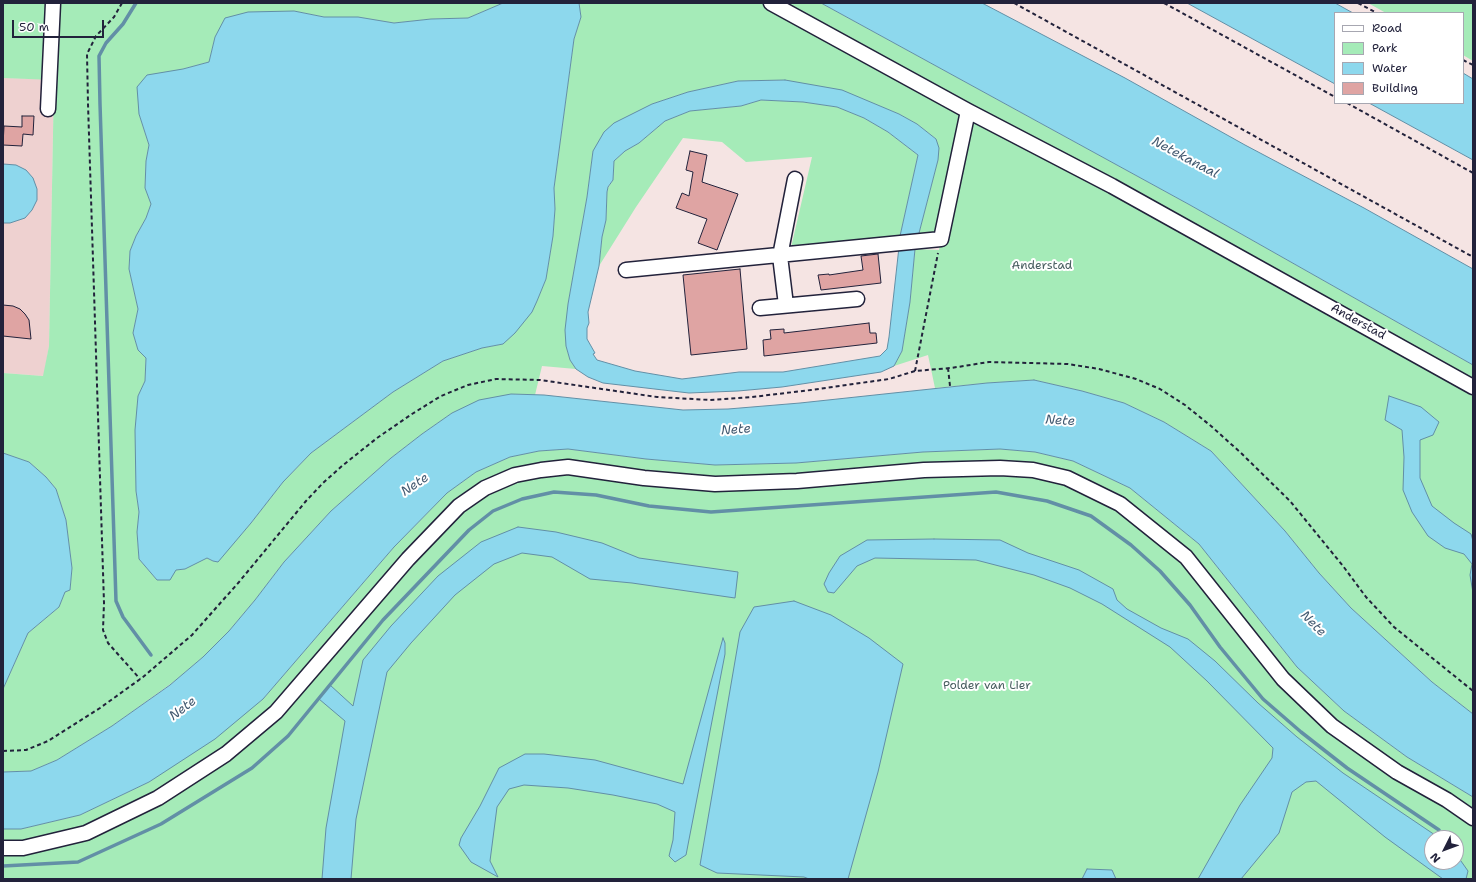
<!DOCTYPE html>
<html>
<head>
<meta charset="utf-8">
<style>
	body { margin:0 }
	#map { position:relative; width:1476px; height:882px; overflow:hidden; background:#f5e4e3; font-family:"Shantell Sans",sans-serif }
	canvas { display:block }
	.frame { position:absolute; inset:0; border:4px solid #22223b; pointer-events:none }
	.legend { position:absolute; left:1334px; top:12px; width:130px; height:92px; box-sizing:border-box; background:#fff; border:1px solid #a7a7b1; margin:0; padding:5px 7px; list-style:none; font-size:12px; color:#22223b }
	.legend li { display:flex; align-items:center; gap:8px; height:20px }
	.legend b { width:20px; border:1px solid #a7a7b1 }
	.north { position:absolute; left:1424px; top:830px; width:40px; height:40px; box-sizing:border-box; background:#fff; border:1px solid #a7a7b1; border-radius:50%; rotate:228deg; font-size:11px; font-weight:700; line-height:16px; text-align:center; color:#22223b }
	.north::after { content:''; display:block; margin:auto; width:14px; height:18px; background:#22223b; clip-path:polygon(50% 0,100% 100%,50% 72%,0 100%) }
	.scale { position:absolute; left:12px; top:20px; width:92px; height:18px; box-sizing:border-box; border:2px solid #22223b; border-top:0; padding-left:5px; font-size:12px; line-height:14px; white-space:nowrap; color:#22223b; -webkit-text-stroke:3px #fff; paint-order:stroke }
</style>
</head>
<body>
<div id="map">
<canvas width="1476" height="882"></canvas>
<div class="frame"></div>
<ul class="legend">
<li><b style="height:5px;background:#fff"></b>Road</li>
<li><b style="height:11px;background:#a5ebb8"></b>Park</li>
<li><b style="height:11px;background:#8dd8ed"></b>Water</li>
<li><b style="height:11px;background:#dfa4a3"></b>Building</li>
</ul>
<div class="north">N</div>
<div class="scale">50 m</div>
</div>
<script>
const g = document.querySelector('canvas').getContext('2d');
g.lineJoin = 'round';
function paint(path, color) {
  g.fillStyle = color;
  g.fill(path, 'evenodd');
}
function toPath(rows) {
  const path = new Path2D();
  for (const r of rows) {
    path.moveTo(r[0], r[1]);
    for (let i = 2; i < r.length; i += 2) path.lineTo(r[i], r[i + 1]);
  }
  return path;
}
function trace(path, color, width, dash) {
  g.strokeStyle = color;
  g.lineWidth = width;
  g.lineCap = dash ? 'butt' : 'round';
  g.setLineDash(dash || []);
  g.stroke(path);
}
function write(font, color, halo, rows, align = 'center') {
  g.font = font + ' "Shantell Sans",sans-serif';
  g.lineWidth = 4;
  g.setLineDash([]);
  g.textBaseline = 'middle';
  g.strokeStyle = halo;
  g.fillStyle = color;
  for (const [text, x, y, turn = 0] of rows) {
    g.save();
    g.translate(x, y);
    g.rotate((+turn || 0) * Math.PI / 180);
    g.textAlign = isNaN(turn) ? turn : align;
    if (halo) g.strokeText(text, 0, 0);
    g.fillText(text, 0, 0);
    g.restore();
  }
}
paint(toPath([
	[3,78,54,79,49,346,44,376,3,373]
]), '#eed1d0');
paint(toPath([
	[3,3,503,3,468,18,431,19,394,23,358,17,324,17,294,11,215,37,209,62,183,69,139,114,149,145,146,161,145,188,151,204,146,218,136,236,130,251,129,269,138,309,133,333,138,350,146,358,145,381,138,396,136,462,136,491,139,512,137,532,139,559,157,580,176,570,185,569,200,561,207,558,213,561,237,539,251,523,283,482,311,453,393,392,443,361,482,348,503,344,537,301,546,279,553,236,555,209,554,188,574,39,581,17,579,3,821,3,1190,205,1473,365,1473,714,1432,682,1351,608,1319,573,1285,531,1211,451,1164,422,1124,403,1082,391,1034,380,987,383,935,388,928,355,894,366,902,351,910,302,915,249,939,250,942,231,918,237,938,160,936,139,917,124,899,114,874,104,785,80,738,81,688,92,652,104,593,151,587,197,568,304,566,346,570,360,576,369,542,366,535,395,511,394,452,413,422,434,391,458,331,511,284,562,255,600,229,631,203,657,176,680,112,726,57,760,31,771,3,772,3,689,28,633,59,607,65,592,70,590,72,568,66,520,56,489,46,477,29,462,3,453,3,373,43,376,49,346,54,80,3,78],
	[1368,3,1473,3,1473,61,1463,55,1463,13,1386,13],
	[761,100,803,102,837,107,864,118,888,132,918,155,900,236,790,252,812,157,746,162,722,142,683,138,636,207,599,266,602,237,606,220,607,192,608,188,613,180,614,161,625,151,639,143,665,121,690,111,741,106],
	[568,449,646,459,715,465,796,463,923,452,1000,449,1035,452,1073,461,1130,488,1199,544,1297,667,1344,711,1407,757,1473,797,1473,879,3,879,3,829,21,829,80,815,149,782,263,699,394,547,447,493,476,472,510,457,539,451],
	[1432,838,1456,838,1456,862,1432,862]
]), '#a5ebb8');
const water = toPath([
	[503,3,579,3,581,17,574,39,554,188,555,209,553,236,546,279,537,301,532,312,515,333,503,344,482,348,443,361,393,392,311,453,283,482,251,523,218,562,213,561,207,558,185,569,176,570,170,580,157,580,139,559,137,532,139,512,136,491,135,430,138,396,145,381,146,358,138,350,133,333,138,309,129,269,130,251,136,236,146,218,151,204,145,188,146,161,149,145,139,114,137,87,147,75,183,69,209,62,215,37,225,18,248,12,294,11,324,17,358,17,394,23,431,19,468,18,503,3],
	[821,3,982,3,1125,78,1245,145,1364,208,1473,269,1473,365,1190,205,821,3],
	[1187,3,1335,3,1353,13,1335,13,1335,84,1187,3],
	[1463,73,1473,79,1473,160,1369,103,1463,103,1463,73],
	[785,80,842,90,899,114,917,124,936,139,939,148,938,160,918,237,900,236,918,155,888,132,864,118,837,107,803,102,761,100,741,106,690,111,665,121,639,143,625,151,614,161,613,180,608,187,607,192,606,220,602,237,599,266,588,312,589,323,587,328,587,339,595,353,593,354,597,360,635,371,682,379,739,372,783,372,880,356,887,349,889,337,899,247,915,249,910,302,902,351,894,366,881,372,782,387,738,391,689,393,603,383,588,377,576,369,570,360,566,346,565,330,568,304,587,197,593,151,604,132,614,123,652,104,688,92,738,81,785,80],
	[3,164,16,165,26,170,33,178,37,189,37,200,32,210,25,218,10,223,3,223,3,164],
	[1034,380,1082,391,1124,403,1164,422,1211,451,1285,531,1319,573,1351,608,1432,682,1473,714,1473,797,1407,757,1344,711,1297,667,1199,544,1130,488,1073,461,1035,452,1000,449,923,452,796,463,715,465,646,459,568,449,539,451,510,457,476,472,447,493,394,547,263,699,215,739,149,782,80,815,21,829,3,829,3,772,31,771,57,760,112,726,170,685,203,657,229,631,255,600,284,562,331,511,391,458,422,434,452,413,479,400,511,394,544,395,683,410,728,409,800,403,987,383,1034,380],
	[1389,396,1421,407,1439,422,1433,435,1420,440,1420,478,1432,506,1454,523,1471,534,1473,541,1473,593,1470,575,1472,564,1464,554,1445,548,1428,536,1412,512,1403,490,1404,457,1402,430,1385,420,1389,396],
	[3,453,29,462,46,477,56,489,66,520,72,568,70,590,65,592,59,607,28,633,3,689,3,453],
	[518,527,556,532,602,543,639,558,738,572,735,598,632,583,590,579,552,557,522,553,494,564,455,595,411,643,387,672,356,819,351,879,322,879,326,828,345,721,319,699,330,685,353,706,363,660,391,626,438,576,481,542,518,527],
	[934,539,1000,540,1028,553,1079,570,1113,589,1117,600,1127,609,1161,628,1188,639,1215,661,1258,703,1297,737,1343,773,1435,835,1439,838,1432,838,1432,862,1456,862,1456,854,1468,871,1466,879,1443,879,1385,837,1316,781,1306,782,1292,792,1279,833,1241,879,1198,879,1240,805,1272,758,1273,748,1207,681,1170,647,1102,604,1070,588,1034,575,976,560,875,558,857,566,834,593,828,592,824,584,829,573,840,556,867,540,934,539],
	[794,601,831,615,869,638,903,664,878,772,848,879,809,879,804,877,717,873,700,865,740,632,754,607,794,601],
	[723,638,725,643,725,654,686,855,675,862,669,856,673,840,675,812,657,804,613,795,568,788,524,785,509,789,497,807,490,861,498,877,471,862,459,845,461,838,480,806,499,768,525,754,544,754,595,760,683,784,723,638],
	[1087,869,1112,870,1116,879,1082,879,1087,869]
]);
paint(water, '#8dd8ed');
trace(water, '#628fa6', 1);
trace(toPath([
	[136,3,123,24,106,43,99,56,100,104,116,601,123,617,151,655],
	[3,866,78,862,161,824,252,768,288,736,383,620,469,530,493,511,522,499,554,492,596,495,649,506,711,512,996,492,1047,501,1091,516,1131,545,1160,571,1190,605,1220,647,1263,699,1301,732,1347,768,1439,830]
]), '#628fa6', 3.5);
const building = toPath([
	[22,116,34,116,33,135,23,134,22,146,3,145,4,126,22,127,22,116],
	[690,151,707,155,702,182,738,194,717,250,698,243,707,219,676,208,682,193,689,196,693,172,686,170,690,151],
	[878,254,881,283,821,290,818,275,829,274,829,275,863,270,861,256,878,254],
	[740,269,747,349,691,355,683,275,740,269],
	[3,305,13,306,20,309,25,314,29,320,31,339,3,336,3,305],
	[869,323,870,333,876,333,877,343,764,356,763,340,771,339,770,330,784,329,784,333,869,323]
]);
paint(building, '#dfa4a3');
trace(building, '#22223b', 1);
const minor = toPath([
	[771,3,968,111,1112,186,1473,387],
	[48,109,53,3],
	[626,270,941,239,968,111],
	[786,305,780,256,795,179],
	[760,308,857,299],
	[3,848,23,848,86,833,158,798,226,754,276,712,408,559,459,506,485,488,515,475,541,470,568,467,644,478,715,484,797,481,924,470,1000,468,1033,470,1067,478,1120,504,1186,557,1283,679,1332,726,1397,772,1447,800,1473,818]
]);
trace(minor, '#22223b', 17);
trace(toPath([
	[122,3,114,17,96,36,87,54,88,104,104,603,103,630,108,643,140,679],
	[1014,3,1473,257],
	[1164,3,1335,97],
	[1358,3,1377,13],
	[1463,60,1473,65],
	[1347,103,1473,173],
	[948,368,950,386],
	[915,371,938,253],
	[3,751,26,750,48,741,100,708,143,677,192,635,239,582,306,501,323,483,342,466,377,438,412,414,441,396,468,385,496,379,540,380,657,397,710,400,752,397,811,390,889,379,915,371,951,368,989,362,1068,364,1099,369,1136,379,1160,389,1185,405,1211,426,1241,453,1290,501,1343,566,1366,597,1394,627,1473,691]
]), '#22223b', 2, [4, 3]);
trace(minor, '#fff', 14);
write('12px', '#495e60', '#fff', [
	["Anderstad",1042,266],
	["Polder van Lier",987,686]
]);
write('12px', '#22223b', '#fff', [
	["Anderstad",1358,322,29]
]);
write('italic 13px', '#425970', '#fff', [
	["Netekanaal",1185,158,28],
	["Nete",1060,421,3],
	["Nete",736,430,-4],
	["Nete",415,485,-34],
	["Nete",1313,624,45],
	["Nete",183,709,-38]
]);
</script>
</body>
</html>
